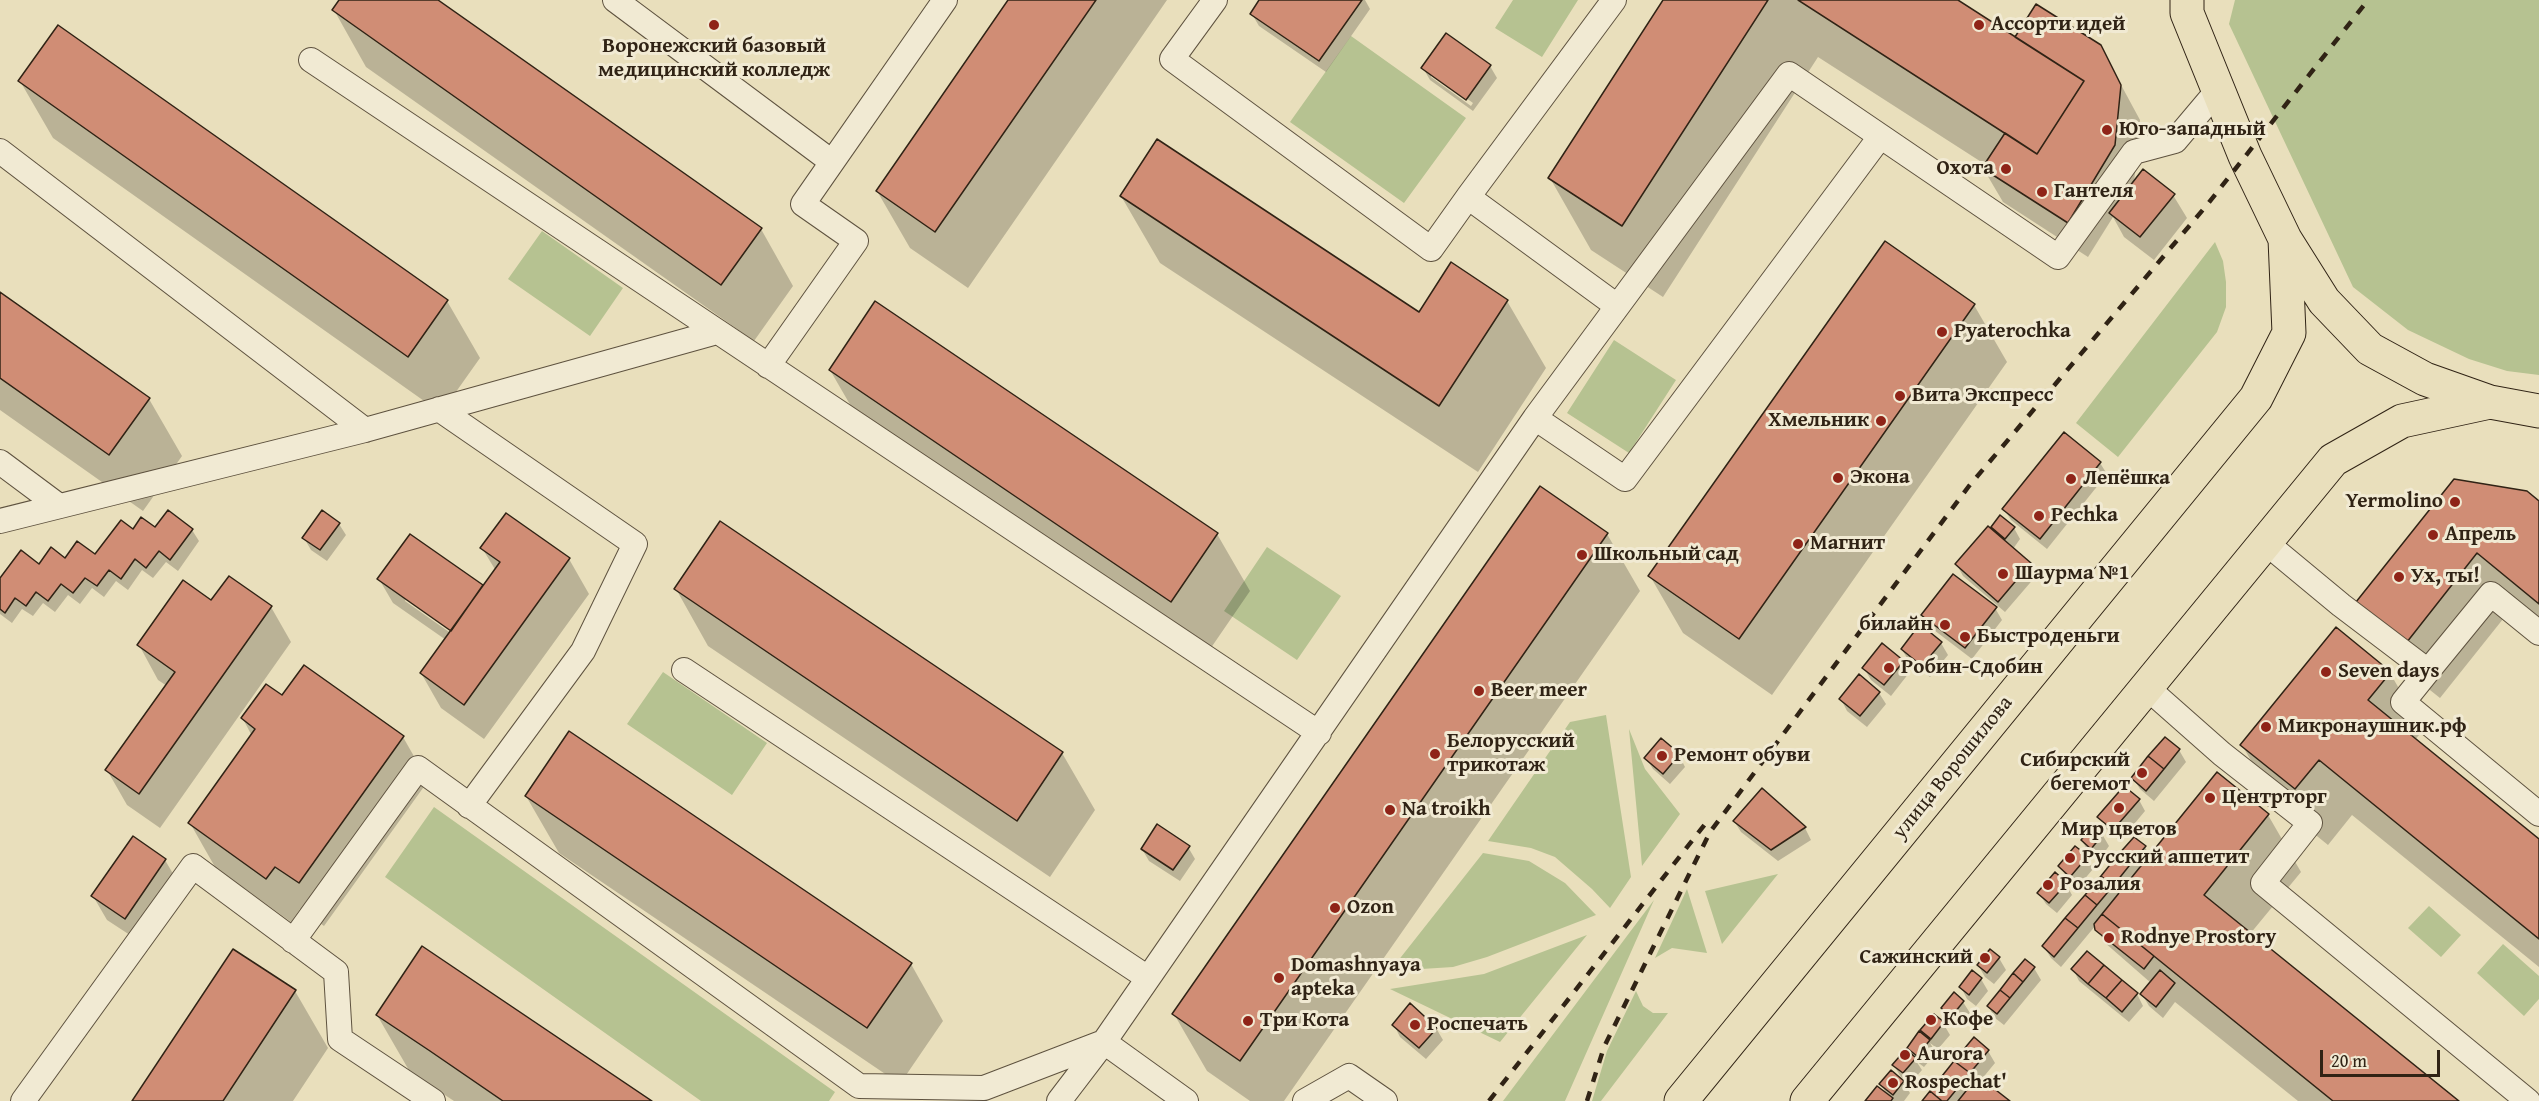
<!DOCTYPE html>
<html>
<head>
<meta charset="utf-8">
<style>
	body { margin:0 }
	#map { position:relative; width:2539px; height:1101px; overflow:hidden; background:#e9dfbc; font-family:"Gentium Book Plus",serif }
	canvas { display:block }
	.scale { position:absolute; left:2320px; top:1050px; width:120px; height:27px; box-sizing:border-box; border:3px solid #302315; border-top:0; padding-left:8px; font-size:18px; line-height:21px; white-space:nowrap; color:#302315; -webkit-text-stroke:4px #f1ead3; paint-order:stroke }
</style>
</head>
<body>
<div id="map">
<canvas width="2539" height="1101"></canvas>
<div class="scale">20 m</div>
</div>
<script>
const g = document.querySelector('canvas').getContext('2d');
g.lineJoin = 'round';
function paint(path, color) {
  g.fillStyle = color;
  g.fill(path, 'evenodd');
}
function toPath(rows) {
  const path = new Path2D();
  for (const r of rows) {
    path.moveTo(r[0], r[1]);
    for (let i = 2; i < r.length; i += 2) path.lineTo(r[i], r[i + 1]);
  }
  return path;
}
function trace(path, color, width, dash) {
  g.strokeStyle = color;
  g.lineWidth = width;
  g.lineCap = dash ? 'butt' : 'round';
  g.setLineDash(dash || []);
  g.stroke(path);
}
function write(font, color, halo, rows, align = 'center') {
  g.font = font + ' "Gentium Book Plus",serif';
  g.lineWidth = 6;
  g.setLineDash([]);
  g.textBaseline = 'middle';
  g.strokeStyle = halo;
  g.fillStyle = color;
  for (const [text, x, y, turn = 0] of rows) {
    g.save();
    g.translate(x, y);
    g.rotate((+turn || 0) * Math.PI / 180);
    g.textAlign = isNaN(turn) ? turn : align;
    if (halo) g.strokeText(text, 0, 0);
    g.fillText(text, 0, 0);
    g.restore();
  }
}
paint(toPath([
	[1513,0,1578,0,1542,57,1495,28],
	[2235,0,2539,0,2539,375,2507,371,2469,359,2408,330,2353,287,2229,24],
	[1351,36,1466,118,1404,203,1290,122],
	[542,231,623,288,590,336,508,279],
	[2215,242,2223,261,2226,282,2226,307,2217,332,2118,457,2076,423],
	[1614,340,1676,380,1629,453,1567,413],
	[1267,547,1341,596,1297,660,1224,611],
	[663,672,767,743,732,795,627,724],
	[1606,715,1631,877,1610,908,1592,889,1555,857,1531,848,1488,841,1570,722],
	[1629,729,1645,769,1680,814,1642,866],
	[434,807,835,1092,829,1101,701,1101,385,877],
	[1483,853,1529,861,1565,883,1596,915,1487,957,1453,967,1390,971],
	[1778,874,1722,944,1705,891],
	[1687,889,1707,953,1672,948,1655,958],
	[1654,900,1565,1101,1503,1101],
	[2429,906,2461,935,2441,957,2408,928],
	[1587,935,1500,1042,1390,989,1484,974],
	[2503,944,2539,976,2539,999,2524,1016,2477,973],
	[1636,991,1643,1006,1653,1013,1668,1013,1601,1101,1592,1101,1607,1051]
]), '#b6c291');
paint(toPath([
	[341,0,436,0,761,229,793,286,754,341,366,67,334,10],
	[1009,0,1167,0,968,288,910,248,877,191],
	[1261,0,1365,0,1370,9,1326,72,1259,26,1252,14],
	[1665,0,1956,0,2016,39,2100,46,2140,120,2134,183,2173,195,2187,218,2154,260,2124,237,2113,217,2088,257,2003,202,1983,168,1986,165,1818,57,1663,297,1591,250,1550,178],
	[1490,66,1497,78,1473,111,1430,80,1423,68],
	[1431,73,1473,103,1471,106,1431,77],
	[20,81,447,301,480,358,441,413,53,138],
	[1121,196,1419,314,1507,301,1546,368,1478,472,1160,263],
	[1885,243,1974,305,2007,362,1772,695,1683,633,1650,576],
	[0,294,149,399,182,456,143,511,0,410],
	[830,370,1217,534,1250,591,1204,658,863,427],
	[2100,463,2107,474,2047,549,2011,520,2004,509],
	[2539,503,2539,632,2511,609,2440,698,2391,659,2358,603],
	[339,524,346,535,327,561,311,550,304,538],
	[1993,527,2014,528,2020,539,2013,549,2030,564,2036,576,2005,612,1963,576,1957,565,1998,536],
	[155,529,192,530,199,541,178,571,166,562,153,578,142,570,128,590,116,581,104,597,92,588,80,604,68,595,55,612,43,603,33,616,22,609,12,623,0,614,0,581,39,566,95,557,133,531],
	[1607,534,1640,591,1284,1101,1250,1101,1207,1071,1174,1014],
	[482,548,569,559,589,594,484,739,441,708,421,673,446,640,393,603,379,579,481,586,483,589,496,571],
	[407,598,452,630,452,634,405,601],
	[676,589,1062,753,1095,810,1050,877,708,646],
	[212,602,271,607,291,642,160,828,127,805,107,770,167,686,158,680,139,645],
	[1995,608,2002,620,1972,659,1930,627,1923,615],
	[1941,643,1948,655,1930,677,1909,661,1902,650],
	[1902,662,1909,673,1891,696,1871,680,1864,668],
	[2390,673,2423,730,2415,740,2539,841,2539,967,2352,815,2328,845,2275,802,2242,745],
	[1879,693,1886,704,1867,727,1847,711,1841,699],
	[282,697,403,737,428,781,324,926,300,909,291,922,215,867,190,823,252,736,243,719],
	[2165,739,2179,750,2186,762,2154,801,2140,789,2133,778],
	[1679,755,1685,767,1670,784,1653,769,1646,758],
	[2217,774,2268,815,2301,872,2250,934,2457,1101,2298,1101,2175,1002,2163,1018,2149,1006,2142,994,2151,983,2104,942,2096,925,2061,967,2051,958,2044,947,2145,847,2150,857],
	[1762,790,1805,828,1811,840,1778,861,1741,832,1734,821],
	[526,796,911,964,943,1021,900,1084,559,853],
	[2139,800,2145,811,2120,841,2106,829,2099,817],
	[2102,834,2109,846,2099,860,2089,852,2082,841],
	[1188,847,1195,859,1180,881,1149,861,1142,849],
	[2087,857,2093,869,2077,888,2067,878,2060,866],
	[165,860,179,884,139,941,107,920,93,896],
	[2066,884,2072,895,2057,913,2046,904,2039,893],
	[1999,958,2006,970,1994,984,1985,977,1978,965],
	[2034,968,2041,980,2004,1025,1995,1018,1988,1006],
	[2073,969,2137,994,2143,1006,2129,1022,2079,981],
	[1972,972,1981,979,1988,991,1976,1006,1967,999,1961,987],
	[295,991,328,1048,293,1101,134,1101],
	[1963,1002,1970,1013,1958,1027,1949,1020,1942,1009],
	[377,1015,649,1101,454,1101,410,1072],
	[1943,1023,1950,1035,1938,1049,1930,1043,1936,1053,1924,1067,1916,1061,1922,1070,1910,1084,1901,1077,1894,1066,1914,1057,1908,1048,1927,1039,1922,1030],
	[1394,1025,1436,1028,1443,1040,1426,1059,1400,1037],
	[1988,1051,1995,1063,1981,1080,2008,1101,1924,1101],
	[1903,1082,1910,1093,1904,1101,1867,1101,1887,1095,1881,1084]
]), '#0003');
const building = toPath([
	[339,0,438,0,762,228,721,285,332,10,339,0],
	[1008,0,1096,0,935,232,876,191,1008,0],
	[1259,0,1362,0,1319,61,1250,14,1259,0],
	[1663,0,1768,0,1622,226,1548,178,1663,0],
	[1798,0,1958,0,2084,81,2037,154,1798,0],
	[2036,4,2101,45,2121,85,2115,145,2068,223,1982,168,2005,133,2037,154,2084,81,2015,37,2036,4],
	[58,25,448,300,408,357,18,81,58,25],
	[1446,33,1491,65,1466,100,1421,68,1446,33],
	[1157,139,1419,312,1451,262,1508,300,1439,406,1120,196,1157,139],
	[2143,169,2175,194,2140,237,2109,213,2143,169],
	[1885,241,1975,304,1739,639,1648,576,1885,241],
	[0,292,150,398,109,455,0,378,0,292],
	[875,301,1218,533,1171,602,829,370,875,301],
	[2064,432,2101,462,2040,539,2002,509,2064,432],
	[2454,479,2527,491,2539,501,2539,604,2477,553,2407,642,2356,602,2454,479],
	[1540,486,1608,533,1240,1061,1172,1014,1540,486],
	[168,510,193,529,170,560,159,551,146,568,135,559,121,579,109,570,97,586,85,578,73,593,61,584,48,601,36,592,26,606,15,598,5,613,0,609,0,578,21,550,39,564,51,547,65,558,77,541,95,554,121,520,133,529,141,517,155,527,168,510],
	[322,510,340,523,320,550,302,538,322,510],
	[506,513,570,558,464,705,420,673,500,562,480,548,506,513],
	[2000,515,2015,527,2005,539,1991,527,2000,515],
	[720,521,1063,752,1017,821,674,589,720,521],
	[1988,526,2031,563,1998,602,1955,564,1988,526],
	[410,534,483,585,451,631,377,579,410,534],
	[1953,574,1997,607,1965,648,1921,615,1953,574],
	[229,576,272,606,139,794,105,770,175,672,137,645,183,580,211,600,229,576],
	[1920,624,1942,642,1922,666,1901,649,1920,624],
	[2336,627,2391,672,2368,700,2539,839,2539,939,2319,760,2295,789,2240,745,2336,627],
	[1882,643,1904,661,1884,685,1862,668,1882,643],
	[304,665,404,736,299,883,275,867,266,879,188,823,255,729,241,718,266,684,282,695,304,665],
	[1859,674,1880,692,1860,716,1839,699,1859,674],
	[569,731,912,963,867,1028,525,796,569,731],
	[2165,737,2180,749,2164,769,2148,756,2165,737],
	[1661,738,1680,754,1663,774,1644,758,1661,738],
	[2148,756,2164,769,2146,791,2131,778,2148,756],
	[2217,772,2269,814,2204,895,2459,1101,2333,1101,2102,914,2217,772],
	[2124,786,2140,799,2113,830,2097,817,2124,786],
	[1762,788,1806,827,1771,850,1733,821,1762,788],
	[1157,824,1190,846,1173,870,1141,849,1157,824],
	[2093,825,2104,833,2091,849,2081,840,2093,825],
	[133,836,166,859,125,919,91,896,133,836],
	[2134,837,2146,846,2129,866,2117,856,2134,837],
	[2075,846,2088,856,2070,877,2058,866,2075,846],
	[2117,856,2129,866,2113,886,2101,876,2117,856],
	[2055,872,2067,883,2049,903,2037,893,2055,872],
	[2101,876,2113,886,2097,905,2085,895,2101,876],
	[2085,895,2097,905,2078,928,2065,918,2085,895],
	[2102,914,2154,956,2144,969,2095,930,2094,924,2102,914],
	[2065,918,2078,928,2054,957,2042,946,2065,918],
	[422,946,652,1101,503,1101,430,1051,376,1015,422,946],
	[233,949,296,990,223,1101,132,1101,233,949],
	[1990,949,2000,957,1987,973,1977,965,1990,949],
	[2087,951,2104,965,2088,984,2071,969,2087,951],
	[2025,959,2035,967,2023,982,2013,973,2025,959],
	[2104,965,2122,980,2106,998,2088,984,2104,965],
	[1972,970,1982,978,1969,995,1959,987,1972,970],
	[2160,970,2175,983,2156,1007,2140,994,2160,970],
	[2013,973,2023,982,2010,998,2000,990,2013,973],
	[2122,980,2138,993,2122,1012,2106,998,2122,980],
	[2000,990,2010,998,1997,1014,1987,1006,2000,990],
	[1954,992,1964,1001,1951,1017,1941,1008,1954,992],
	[1410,1003,1437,1028,1419,1048,1392,1025,1410,1003],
	[1934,1014,1944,1022,1931,1039,1920,1030,1934,1014],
	[1919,1031,1930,1040,1917,1056,1907,1048,1919,1031],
	[1974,1037,1989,1050,1970,1073,1954,1061,1974,1037],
	[1906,1049,1916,1058,1903,1073,1892,1065,1906,1049],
	[1954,1061,1970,1073,1947,1101,1942,1101,1930,1091,1954,1061],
	[1891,1070,1904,1081,1893,1095,1879,1084,1891,1070],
	[1978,1076,2010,1101,1958,1101,1978,1076],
	[1877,1086,1893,1098,1891,1101,1865,1101,1877,1086],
	[1930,1091,1942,1101,1922,1101,1930,1091]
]);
paint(building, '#d08d75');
trace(building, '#302315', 1.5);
const service = toPath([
	[615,0,832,162],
	[1215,0,1172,59,1431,249,1468,197],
	[1614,0,1468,197,1617,306],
	[311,60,1319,733],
	[0,151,365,430],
	[768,366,856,241,803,204,945,0],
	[439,409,635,544,583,651,469,806],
	[1535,418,1789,74,2058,257,2134,152,2175,141,2218,90],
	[0,462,59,506],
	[0,521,365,430,717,332],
	[2265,542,2341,605,2428,671,2403,702,2539,814],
	[684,670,1148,978],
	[2428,671,2491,594,2539,633],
	[2145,686,2222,754,2310,823,2263,883,2528,1101],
	[293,941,418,768,859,1086,984,1088,1104,1042],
	[23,1101,193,866,336,972,340,1039,433,1101],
	[1059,1101,1104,1042],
	[1186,1101,1104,1042,1535,418,1625,479,1880,137],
	[1305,1101,1349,1076,1385,1101]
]);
const primary = toPath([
	[2187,0,2187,13,2245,156,2285,239,2324,301,2370,349,2425,379,2490,402,2539,411],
	[1681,1101,2256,398,2289,333,2285,239],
	[1807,1101,2333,460,2402,421,2490,402]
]);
trace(service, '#5e523f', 26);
trace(primary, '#302315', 35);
trace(service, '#f1ead3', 24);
trace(primary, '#e9dfbc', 33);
trace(toPath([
	[1489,1101,1709,819],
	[1587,1101,1604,1047,1710,832,1969,486,2207,205,2368,0]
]), '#302315', 4.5, [10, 10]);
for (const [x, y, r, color] of [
	[714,25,6,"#8f2418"],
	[1979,25,6,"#8f2418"],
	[2107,130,6,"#8f2418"],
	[2006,169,6,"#8f2418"],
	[2042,192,6,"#8f2418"],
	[1942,332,6,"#8f2418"],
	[1900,396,6,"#8f2418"],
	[1881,421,6,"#8f2418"],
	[1838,478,6,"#8f2418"],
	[2071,479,6,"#8f2418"],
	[2455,502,6,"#8f2418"],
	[2039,516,6,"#8f2418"],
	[2433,535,6,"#8f2418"],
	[1798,544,6,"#8f2418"],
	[1582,555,6,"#8f2418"],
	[2003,574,6,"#8f2418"],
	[2399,577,6,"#8f2418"],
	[1945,625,6,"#8f2418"],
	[1965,637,6,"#8f2418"],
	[1889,668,6,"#8f2418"],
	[2326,672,6,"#8f2418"],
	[1479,691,6,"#8f2418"],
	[2266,727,6,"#8f2418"],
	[1435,754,6,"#8f2418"],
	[1662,756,6,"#8f2418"],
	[2142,773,6,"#8f2418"],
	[2210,798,6,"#8f2418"],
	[2119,808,6,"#8f2418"],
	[1390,810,6,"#8f2418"],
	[2070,858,6,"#8f2418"],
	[2048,885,6,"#8f2418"],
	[1335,908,6,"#8f2418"],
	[2109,938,6,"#8f2418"],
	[1985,958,6,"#8f2418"],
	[1279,978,6,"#8f2418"],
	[1931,1020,6,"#8f2418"],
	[1248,1021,6,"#8f2418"],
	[1415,1025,6,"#8f2418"],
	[1905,1055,6,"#8f2418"],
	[1893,1083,6,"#8f2418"]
]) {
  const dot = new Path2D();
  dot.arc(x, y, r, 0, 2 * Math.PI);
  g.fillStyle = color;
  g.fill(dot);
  trace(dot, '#f1ead3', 2);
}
write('bold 21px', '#302315', '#f1ead3', [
	["Ассорти идей",1991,25],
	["Воронежский базовый",714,47,"center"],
	["медицинский колледж",714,71,"center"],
	["Юго-западный",2119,130],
	["Охота",1994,169,"right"],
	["Гантеля",2054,192],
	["Pyaterochka",1954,332],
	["Вита Экспресс",1912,396],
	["Хмельник",1869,421,"right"],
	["Экона",1850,478],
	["Лепёшка",2083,479],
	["Yermolino",2443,502,"right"],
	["Pechka",2051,516],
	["Апрель",2445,535],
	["Магнит",1810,544],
	["Школьный сад",1594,555],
	["Шаурма №1",2015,574],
	["Ух, ты!",2411,577],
	["билайн",1933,625,"right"],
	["Быстроденьги",1977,637],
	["Робин-Сдобин",1901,668],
	["Seven days",2338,672],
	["Beer meer",1491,691],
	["Микронаушник.рф",2278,727],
	["Белорусский",1447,742],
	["трикотаж",1447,766],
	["Ремонт обуви",1674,756],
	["Сибирский",2130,761,"right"],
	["бегемот",2130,785,"right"],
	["Центрторг",2222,798],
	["Na troikh",1402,810],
	["Мир цветов",2119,830,"center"],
	["Русский аппетит",2082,858],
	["Розалия",2060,885],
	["Ozon",1347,908],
	["Rodnye Prostory",2121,938],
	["Сажинский",1973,958,"right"],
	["Domashnyaya",1291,966],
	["apteka",1291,990],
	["Кофе",1943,1020],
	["Три Кота",1260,1021],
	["Роспечать",1427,1025],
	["Aurora",1917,1055],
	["Rospechat'",1905,1083]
], 'left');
write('21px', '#302315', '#f1ead3', [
	["улица Ворошилова",1953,768,-51]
]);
</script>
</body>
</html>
